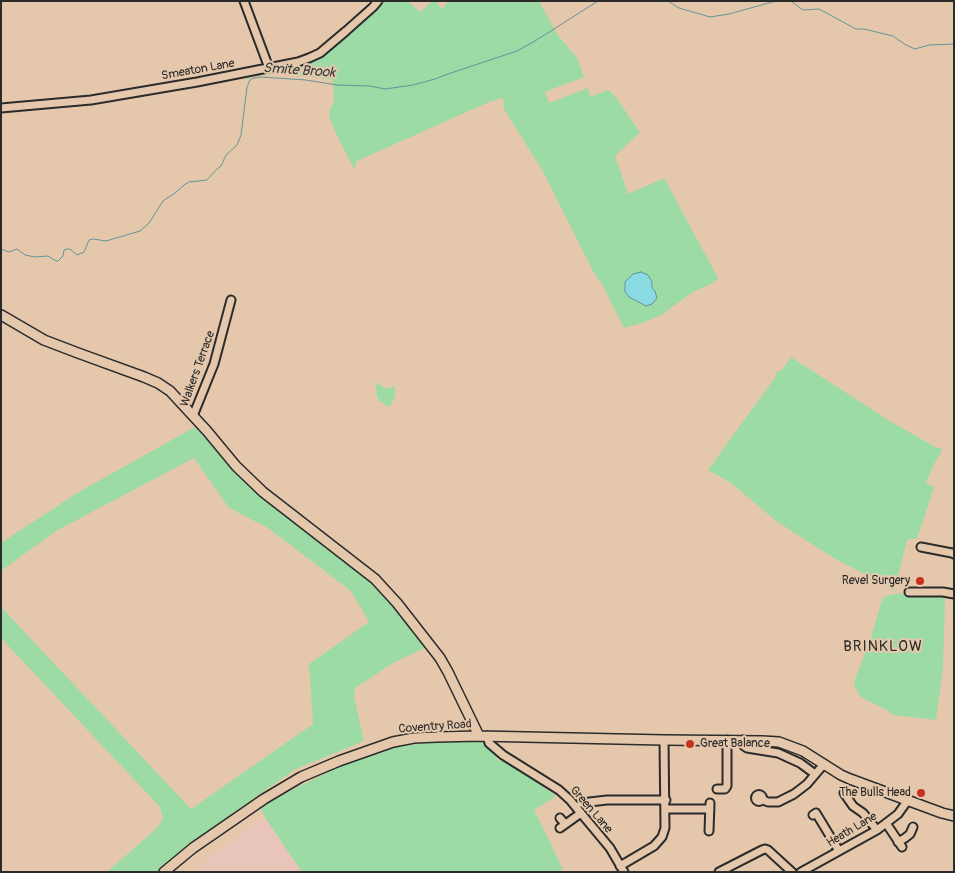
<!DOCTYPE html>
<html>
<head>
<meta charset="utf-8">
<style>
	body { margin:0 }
	#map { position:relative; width:955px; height:873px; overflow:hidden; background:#e5c8ac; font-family:Pangolin,sans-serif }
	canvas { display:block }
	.frame { position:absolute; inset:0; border:2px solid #2b2b2b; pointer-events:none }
</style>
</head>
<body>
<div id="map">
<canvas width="955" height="873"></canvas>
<div class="frame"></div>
</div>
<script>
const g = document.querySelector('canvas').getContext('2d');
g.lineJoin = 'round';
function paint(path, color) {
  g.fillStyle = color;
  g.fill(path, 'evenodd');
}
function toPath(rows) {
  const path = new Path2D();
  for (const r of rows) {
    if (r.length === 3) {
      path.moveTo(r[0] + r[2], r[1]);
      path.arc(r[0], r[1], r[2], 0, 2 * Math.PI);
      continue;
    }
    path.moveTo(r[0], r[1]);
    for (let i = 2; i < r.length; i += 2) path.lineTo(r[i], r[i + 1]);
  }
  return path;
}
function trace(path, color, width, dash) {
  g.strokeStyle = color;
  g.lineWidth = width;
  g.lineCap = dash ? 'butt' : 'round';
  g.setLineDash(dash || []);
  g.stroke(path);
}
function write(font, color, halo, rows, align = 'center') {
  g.font = font + ' Pangolin,sans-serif';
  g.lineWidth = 4;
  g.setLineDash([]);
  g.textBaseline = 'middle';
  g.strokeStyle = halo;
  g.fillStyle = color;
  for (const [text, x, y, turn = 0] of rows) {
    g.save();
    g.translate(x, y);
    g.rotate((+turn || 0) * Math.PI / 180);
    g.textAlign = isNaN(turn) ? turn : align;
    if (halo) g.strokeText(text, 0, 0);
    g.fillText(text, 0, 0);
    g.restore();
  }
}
paint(toPath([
	[264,816,302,872,191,872]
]), '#e9c5b9');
paint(toPath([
	[383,1,408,1,420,12,432,1,435,1,442,9,449,1,539,1,557,34,577,58,584,77,545,92,549,103,588,88,590,97,608,90,615,96,640,132,615,156,628,194,664,178,718,278,713,283,693,292,661,315,645,322,624,328,603,286,593,271,542,170,504,109,503,98,489,102,357,161,354,169,337,136,330,119,329,112,334,101,333,80,281,73,271,74,254,76,247,80,246,75,318,56,375,12],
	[791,357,888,420,937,448,943,449,934,464,926,483,934,487,917,539,909,539,907,541,894,591,874,579,837,560,799,536,775,520,731,483,708,470,774,379,777,374,776,373,783,369],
	[376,382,386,389,395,386,395,396,392,403,388,407,380,401,377,397],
	[195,427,262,497,340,556,376,585,411,626,427,647,393,663,355,688,354,697,364,741,296,769,271,786,197,839,158,872,107,872,155,830,163,819,160,807,1,638,1,607,191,809,313,724,309,664,369,622,351,591,268,528,229,508,194,458,56,531,1,571,1,543,77,493],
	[905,593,905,597,944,597,945,600,943,667,936,720,893,715,887,710,862,698,858,693,854,684,855,679,870,641,883,597,894,594],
	[474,738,483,742,498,755,496,759,511,765,530,777,556,796,534,810,563,869,556,872,302,872,264,816,260,806,336,768,392,747]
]), '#9cdba5');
const water = toPath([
	[641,272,648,275,652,282,652,288,655,291,657,298,652,304,646,306,629,297,625,292,625,282,633,274,641,272]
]);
paint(water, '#89dae2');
trace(water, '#639499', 1);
trace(toPath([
	[668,1,679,8,710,17,729,14,776,1],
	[791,1,803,10,819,9,856,29,864,29,893,36,906,45,915,49,929,45,954,44],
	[1,249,9,252,17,249,25,255,35,257,48,256,56,261,58,261,63,256,64,250,67,249,70,249,77,255,84,252,89,240,93,239,106,241,140,231,149,223,163,201,175,193,184,185,189,182,207,180,217,169,221,166,226,155,237,145,241,135,247,87,250,80,254,78,261,77,306,80,337,85,370,86,385,89,413,85,435,79,445,75,517,51,535,41,598,1]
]), '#639499', 1);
const minor = toPath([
	[244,1,269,68],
	[1,108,91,100,197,82,298,62,309,58,320,53,346,31,373,7,378,1],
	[193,416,214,364,231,300],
	[921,547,952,553,954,554],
	[909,592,943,592,954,594],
	[487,736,489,743,503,755,559,790,570,800,610,848,624,872],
	[743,740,744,746,747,748,778,753,800,763,815,774],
	[717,789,725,789,727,786,727,740],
	[844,793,853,806,863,813,877,830],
	[759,798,3.5],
	[763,800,768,802,778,802,794,794,807,784,824,764],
	[581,803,607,800,666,800],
	[666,809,710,809],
	[813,815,816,813,839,851],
	[560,818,565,824],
	[886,823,902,847],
	[560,828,581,813],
	[709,831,710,803],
	[898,842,905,838,910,834,913,827],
	[620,866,654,846,662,837,665,828,664,740],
	[719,872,762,850,765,849,768,850,792,872],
	[801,872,877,830,898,814,908,800]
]);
const major = toPath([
	[1,315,44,340,78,353,144,377,158,383,170,391,207,431,236,466,263,492,375,579,397,603,440,658,448,672,479,736],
	[164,872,193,848,264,799,301,777,339,761,393,742,414,738,437,737,479,736,664,740,762,741,779,742,803,751,841,775,850,779,942,813,954,816]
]);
trace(minor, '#2b2b2b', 11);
trace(major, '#2b2b2b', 12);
trace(minor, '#e5c8ac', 7);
trace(major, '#e5c8ac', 9);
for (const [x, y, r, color] of [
	[920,581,5,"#c8321e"],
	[690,744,5,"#c8321e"],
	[921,793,5,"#c8321e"]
]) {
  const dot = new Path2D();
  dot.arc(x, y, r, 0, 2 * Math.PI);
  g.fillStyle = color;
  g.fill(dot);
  trace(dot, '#e5c8ac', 2);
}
write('12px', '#2b2b2b', '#e5c8ac', [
	["Smeaton Lane",198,70,-10],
	["Walkers Terrace",198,369,-70],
	["Coventry Road",435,727,-4],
	["Green Lane",591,810,49],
	["Heath Lane",852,830,-31]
]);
write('12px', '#2b2b2b', '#e5c8ac', [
	["Revel Surgery",910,581],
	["Great Balance",700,744,"left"],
	["The Bulls Head",911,793]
], 'right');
write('italic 14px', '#343c3d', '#e5c8ac', [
	["Smite Brook",299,71,4]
]);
g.letterSpacing = '1px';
write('15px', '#2b2b2b', '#e5c8ac', [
	["BRINKLOW",883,647]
]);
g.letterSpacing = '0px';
</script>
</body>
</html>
